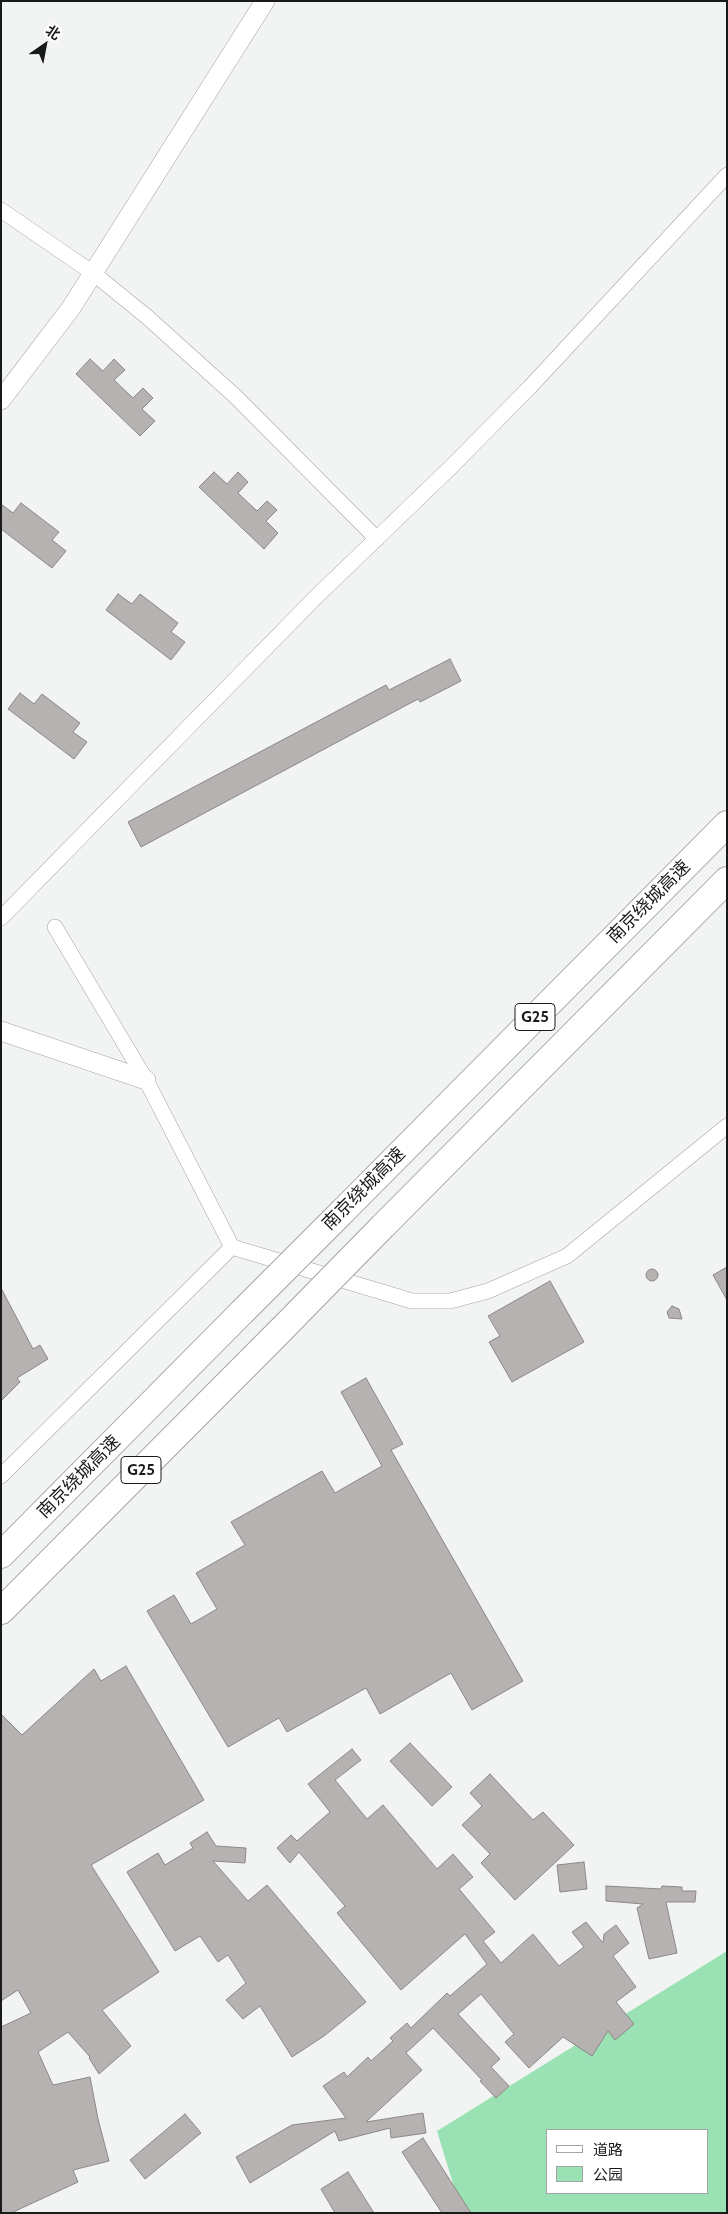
<!DOCTYPE html>
<html>
<head>
<meta charset="utf-8">
<style>
	body { margin:0 }
	#map { position:relative; width:728px; height:2214px; overflow:hidden; background:#f1f4f2; font-family:Cabin,"Noto Sans SC",sans-serif }
	canvas { display:block }
	.frame { position:absolute; inset:0; border:2px solid #191b1a; pointer-events:none }
	.legend { position:absolute; left:546px; top:2129px; width:162px; height:65px; box-sizing:border-box; background:#fff; border:1px solid #a3a4a3; margin:0; padding:6px 9px; list-style:none; font-size:15px; color:#191b1a }
	.legend li { display:flex; align-items:center; gap:10px; height:25px }
	.legend b { width:25px; border:1px solid #a3a4a3 }
	.north { position:absolute; left:20px; top:20px; width:50px; height:50px; -webkit-text-stroke:4px #fff; paint-order:stroke; rotate:33deg; font-size:14px; font-weight:700; line-height:20px; text-align:center; color:#191b1a }
	.north::after { content:''; display:block; margin:auto; width:18px; height:22px; background:#191b1a; clip-path:polygon(50% 0,100% 100%,50% 72%,0 100%) }
</style>
</head>
<body>
<div id="map">
<canvas width="728" height="2214"></canvas>
<div class="frame"></div>
<ul class="legend">
<li><b style="height:6px;background:#fff"></b>道路</li>
<li><b style="height:14px;background:#9ae2b4"></b>公园</li>
</ul>
<div class="north">北</div>
</div>
<script>
const g = document.querySelector('canvas').getContext('2d');
g.lineJoin = 'round';
function paint(path, color) {
  g.fillStyle = color;
  g.fill(path, 'evenodd');
}
function toPath(rows) {
  const path = new Path2D();
  for (const r of rows) {
    if (r.length === 3) {
      path.moveTo(r[0] + r[2], r[1]);
      path.arc(r[0], r[1], r[2], 0, 2 * Math.PI);
      continue;
    }
    path.moveTo(r[0], r[1]);
    for (let i = 2; i < r.length; i += 2) path.lineTo(r[i], r[i + 1]);
  }
  return path;
}
function trace(path, color, width, dash) {
  g.strokeStyle = color;
  g.lineWidth = width;
  g.lineCap = dash ? 'butt' : 'round';
  g.setLineDash(dash || []);
  g.stroke(path);
}
function write(font, color, halo, rows, align = 'center') {
  g.font = font + ' Cabin,"Noto Sans SC",sans-serif';
  g.lineWidth = 4;
  g.setLineDash([]);
  g.textBaseline = 'middle';
  g.strokeStyle = halo;
  g.fillStyle = color;
  for (const [text, x, y, turn = 0] of rows) {
    g.save();
    g.translate(x, y);
    g.rotate((+turn || 0) * Math.PI / 180);
    g.textAlign = isNaN(turn) ? turn : align;
    if (halo) g.strokeText(text, 0, 0);
    g.fillText(text, 0, 0);
    g.restore();
  }
}
paint(toPath([
	[727,1951,727,2213,462,2213,437,2131],
	[547,2130,707,2130,707,2193,547,2193]
]), '#9ae2b4');
const building = toPath([
	[90,359,103,371,114,359,125,370,114,380,133,398,143,388,153,398,142,409,155,421,140,436,76,374,90,359],
	[214,472,227,484,238,472,248,482,238,493,257,511,267,501,277,510,266,521,278,533,264,549,199,487,214,472],
	[21,503,59,532,52,540,66,551,52,568,1,529,1,504,13,513,21,503],
	[118,594,132,604,140,594,178,623,171,632,185,642,171,660,106,610,118,594],
	[450,659,461,681,420,702,418,699,141,847,128,822,386,685,389,690,450,659],
	[20,693,34,704,42,694,80,723,73,732,87,742,74,759,8,709,20,693],
	[727,1267,727,1300,713,1275,727,1267],
	[652,1275,6],
	[550,1281,584,1342,512,1382,489,1342,500,1336,488,1316,550,1281],
	[1,1288,33,1349,40,1345,48,1359,17,1378,20,1382,1,1401,1,1288],
	[672,1306,679,1309,682,1319,669,1318,667,1312,672,1306],
	[366,1378,403,1444,391,1450,523,1681,472,1710,451,1673,380,1714,366,1688,287,1732,279,1718,228,1747,147,1611,174,1595,191,1624,217,1609,196,1573,245,1545,231,1522,322,1471,335,1493,382,1466,341,1392,366,1378],
	[126,1666,204,1800,91,1865,159,1972,102,2010,131,2046,99,2074,89,2058,90,2057,68,2032,38,2052,53,2085,90,2077,98,2119,109,2161,73,2170,78,2182,11,2213,1,2213,1,2027,31,2013,18,1990,1,2001,1,1714,22,1735,94,1669,101,1681,126,1666],
	[410,1743,452,1787,432,1806,390,1761,410,1743],
	[352,1749,361,1760,335,1780,367,1819,383,1805,437,1869,453,1854,473,1877,459,1889,495,1932,483,1941,501,1963,533,1934,559,1966,584,1947,572,1932,586,1922,603,1943,604,1934,616,1925,629,1943,613,1956,636,1987,616,2002,634,2024,615,2040,608,2031,592,2056,563,2037,529,2068,505,2042,514,2034,481,1994,458,2014,500,2059,491,2067,509,2086,496,2098,480,2081,482,2080,433,2028,406,2053,422,2070,366,2122,423,2113,426,2133,391,2138,390,2128,339,2141,335,2131,250,2183,236,2157,292,2125,346,2118,323,2086,344,2072,347,2077,368,2057,371,2061,393,2041,390,2038,407,2023,411,2028,447,1993,450,1996,487,1964,465,1934,401,1990,337,1913,345,1906,299,1852,290,1863,277,1848,291,1835,297,1841,330,1812,308,1784,352,1749],
	[490,1774,533,1820,543,1812,574,1845,515,1900,481,1863,490,1854,462,1825,482,1806,470,1793,490,1774],
	[207,1832,216,1846,246,1848,245,1863,213,1861,248,1901,267,1885,366,2002,324,2036,292,2057,260,2006,243,2019,226,2000,246,1983,228,1955,218,1962,200,1936,175,1951,127,1872,158,1853,165,1865,193,1848,190,1843,207,1832],
	[584,1862,587,1889,560,1892,557,1865,584,1862],
	[606,1886,661,1889,662,1886,682,1887,682,1891,696,1891,695,1902,666,1902,677,1953,649,1959,637,1908,643,1904,606,1901,606,1886],
	[185,2114,201,2133,145,2179,130,2160,185,2114],
	[423,2138,471,2213,442,2213,402,2152,423,2138],
	[348,2172,374,2213,335,2213,321,2189,348,2172]
]);
paint(building, '#b6b2b1');
trace(building, '#8b8786', 1);
const minor = toPath([
	[1,210,93,273,146,316,235,396,377,539],
	[1,918,317,596,451,467,529,388,727,175],
	[232,1247,412,1301,450,1301,488,1291,567,1256,727,1126],
	[1,1476,232,1247,146,1080,55,927]
]);
const tertiary = toPath([
	[1,400,71,308,265,1],
	[1,1031,146,1080]
]);
const motorway = toPath([
	[343,1211,727,824],
	[383,1226,727,880],
	[1,1555,242,1312],
	[1,1611,282,1329]
]);
trace(minor, '#a2a5a3', 16);
trace(tertiary, '#a2a5a3', 20);
trace(motorway, '#a2a5a3', 28);
trace(minor, '#fff', 15);
trace(tertiary, '#fff', 19);
trace(motorway, '#fff', 26);
const motorwayBridge = toPath([
	[242,1312,343,1211],
	[282,1329,383,1226]
]);
trace(motorwayBridge, '#a2a5a3', 28, []);
trace(motorwayBridge, '#fff', 26);
for (const [x, y, w] of [
	[535,1017,40],
	[141,1470,40]
]) {
  const box = new Path2D();
  box.roundRect(x - w / 2, y - 13.5, w, 27, 4);
  g.fillStyle = '#fff';
  g.fill(box);
  trace(box, '#191b1a', 1);
}
write('bold 16px', '#191b1a', null, [
	["G25",535,1017],
	["G25",141,1470]
]);
write('18px', '#191b1a', '#fff', [
	["南京绕城高速",649,902,-45],
	["南京绕城高速",364,1189,-45],
	["南京绕城高速",79,1477,-45]
]);
</script>
</body>
</html>
